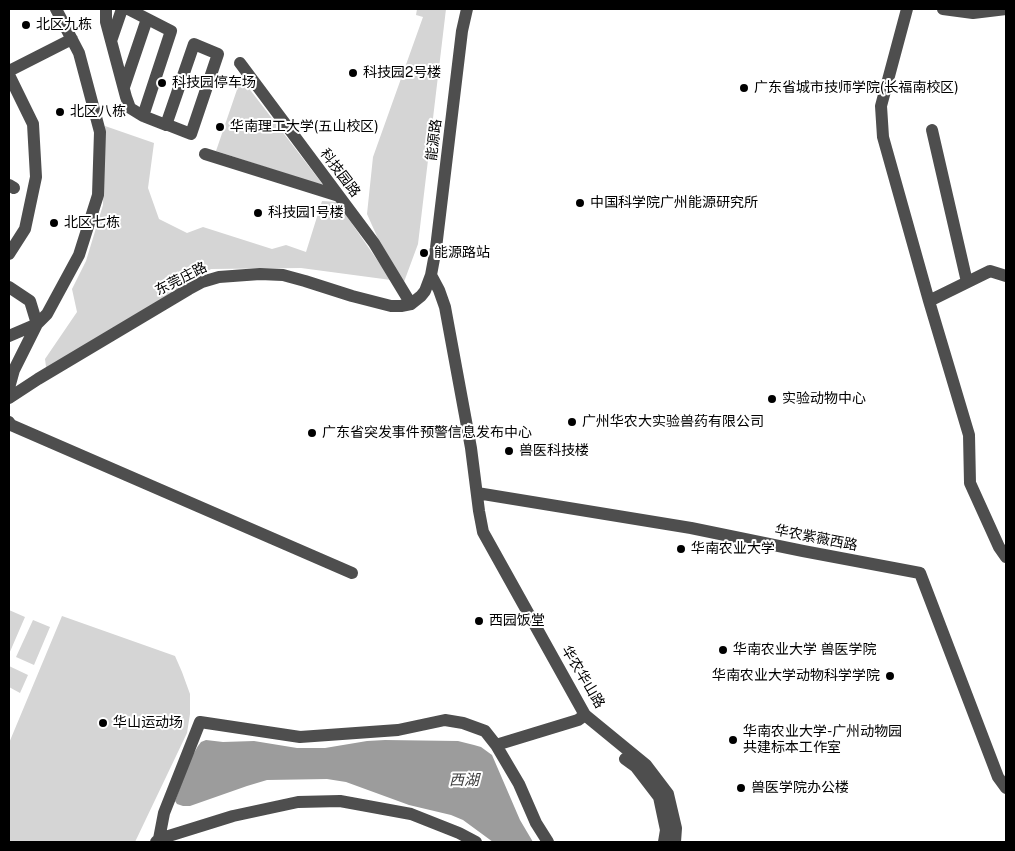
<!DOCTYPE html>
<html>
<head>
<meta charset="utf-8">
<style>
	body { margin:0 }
	#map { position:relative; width:1015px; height:851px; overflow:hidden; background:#fff; font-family:"Public Sans",sans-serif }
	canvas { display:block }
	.frame { position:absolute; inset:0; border:10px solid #000; pointer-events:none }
</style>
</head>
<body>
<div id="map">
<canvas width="1015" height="851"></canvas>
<div class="frame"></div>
</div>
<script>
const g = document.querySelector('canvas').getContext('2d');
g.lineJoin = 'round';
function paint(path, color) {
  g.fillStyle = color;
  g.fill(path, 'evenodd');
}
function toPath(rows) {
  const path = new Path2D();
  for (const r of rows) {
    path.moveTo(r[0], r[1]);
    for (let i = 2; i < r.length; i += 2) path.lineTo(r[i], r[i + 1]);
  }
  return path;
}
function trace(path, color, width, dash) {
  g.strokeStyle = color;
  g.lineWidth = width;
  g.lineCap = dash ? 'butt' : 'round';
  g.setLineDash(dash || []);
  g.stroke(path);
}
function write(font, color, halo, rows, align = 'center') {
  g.font = font + ' "Public Sans","Noto Sans SC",sans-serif';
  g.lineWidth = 4;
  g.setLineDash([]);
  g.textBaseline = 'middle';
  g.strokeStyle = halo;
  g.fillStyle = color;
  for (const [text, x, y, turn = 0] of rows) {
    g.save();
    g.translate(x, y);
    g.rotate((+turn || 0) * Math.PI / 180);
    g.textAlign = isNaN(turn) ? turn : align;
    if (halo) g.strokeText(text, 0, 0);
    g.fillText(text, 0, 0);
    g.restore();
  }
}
paint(toPath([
	[417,9,446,9,418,244,401,290,367,214,373,157,423,17,416,15],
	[241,78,324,186,216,151],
	[105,126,154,143,148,188,159,219,187,233,203,227,272,249,286,245,306,252,322,201,337,202,391,280,301,268,211,269,47,374,45,359,77,312,72,289,86,261,103,205],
	[9,610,25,617,9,654],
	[62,616,175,656,182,672,190,694,190,714,187,733,135,842,9,842,9,743],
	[33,620,50,627,34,665,16,657],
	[9,666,28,675,20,693,9,687]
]), '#d5d5d5');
paint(toPath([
	[206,740,223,742,254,741,297,748,325,748,367,741,385,740,458,741,474,745,481,747,492,755,520,820,533,842,493,842,463,820,451,815,409,805,346,782,327,779,267,780,247,786,190,806,183,806,177,804,175,801,191,758,198,746,201,742]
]), '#9c9c9c');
trace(toPath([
	[106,9,106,22,126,97,130,108,143,116],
	[128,9,171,31,143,116,166,125,168,125,191,134,218,54,194,44,166,125],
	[907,9,881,106,883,137,929,301,969,435,970,483,999,547,1006,557],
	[943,9,973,13,1006,9],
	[111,41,122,9],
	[240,63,374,243,411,304],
	[9,71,72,39],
	[9,75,33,124,36,177,25,229,9,254],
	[124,87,147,19],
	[932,130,967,282],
	[205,154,339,196],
	[9,185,14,188],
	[431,275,439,290,445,307,471,448,479,511,483,532,585,715,646,765,668,794,676,828,675,842],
	[9,287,30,301,37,324,9,336],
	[929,301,990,271,1006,276],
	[9,388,14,370,37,324,47,314,79,255,98,195,100,132,79,53,56,9],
	[9,398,38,379,189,289,202,282,219,277,260,274,283,275,305,281,352,296,391,306,401,306,411,304,421,296,425,291,431,275,436,248,462,31,467,9],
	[9,422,11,425,352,573],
	[477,493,691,528,803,551,920,573,998,777,1006,788],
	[496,745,578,720,585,715],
	[625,759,636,767,659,797,666,830,664,842],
	[159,839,164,813,200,722,300,737,398,730,445,720,463,723,485,731,496,745,519,784,536,823,548,842],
	[156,842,159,839,233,816,298,802,340,801,411,814,459,833,476,842]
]), '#4e4e4e', 12);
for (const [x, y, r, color] of [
	[26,25,5,"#000"],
	[353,73,5,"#000"],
	[162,83,5,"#000"],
	[744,88,5,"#000"],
	[60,112,5,"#000"],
	[220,127,5,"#000"],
	[580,203,5,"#000"],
	[258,213,5,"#000"],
	[54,223,5,"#000"],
	[424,253,5,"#000"],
	[772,399,5,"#000"],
	[572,422,5,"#000"],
	[312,433,5,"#000"],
	[509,451,5,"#000"],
	[681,549,5,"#000"],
	[479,621,5,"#000"],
	[723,650,5,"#000"],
	[890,676,5,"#000"],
	[103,723,5,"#000"],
	[733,740,5,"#000"],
	[741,788,5,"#000"]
]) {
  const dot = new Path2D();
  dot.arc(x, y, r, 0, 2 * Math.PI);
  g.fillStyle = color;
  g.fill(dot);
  trace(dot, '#fff', 2);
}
write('14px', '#000', '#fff', [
	["北区九栋",36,25],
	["科技园2号楼",363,73],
	["科技园停车场",172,83],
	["广东省城市技师学院(长福南校区)",754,88],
	["北区八栋",70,112],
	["华南理工大学(五山校区)",230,127],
	["中国科学院广州能源研究所",590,203],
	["科技园1号楼",268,213],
	["北区七栋",64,223],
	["能源路站",434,253],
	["实验动物中心",782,399],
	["广州华农大实验兽药有限公司",582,422],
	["广东省突发事件预警信息发布中心",322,433],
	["兽医科技楼",519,451],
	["华南农业大学",691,549],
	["西园饭堂",489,621],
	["华南农业大学 兽医学院",733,650],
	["华南农业大学动物科学学院",880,676,"right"],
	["华山运动场",113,723],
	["华南农业大学-广州动物园",743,732],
	["共建标本工作室",743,748],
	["兽医学院办公楼",751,788]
], 'left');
write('14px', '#000', '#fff', [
	["能源路",434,140,-83],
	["科技园路",340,173,53],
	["东莞庄路",181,279,-27],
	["华农紫薇西路",816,538,11],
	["华农华山路",583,677,59]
]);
write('italic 15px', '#3d3d3d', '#fff', [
	["西湖",464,780]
]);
</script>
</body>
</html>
